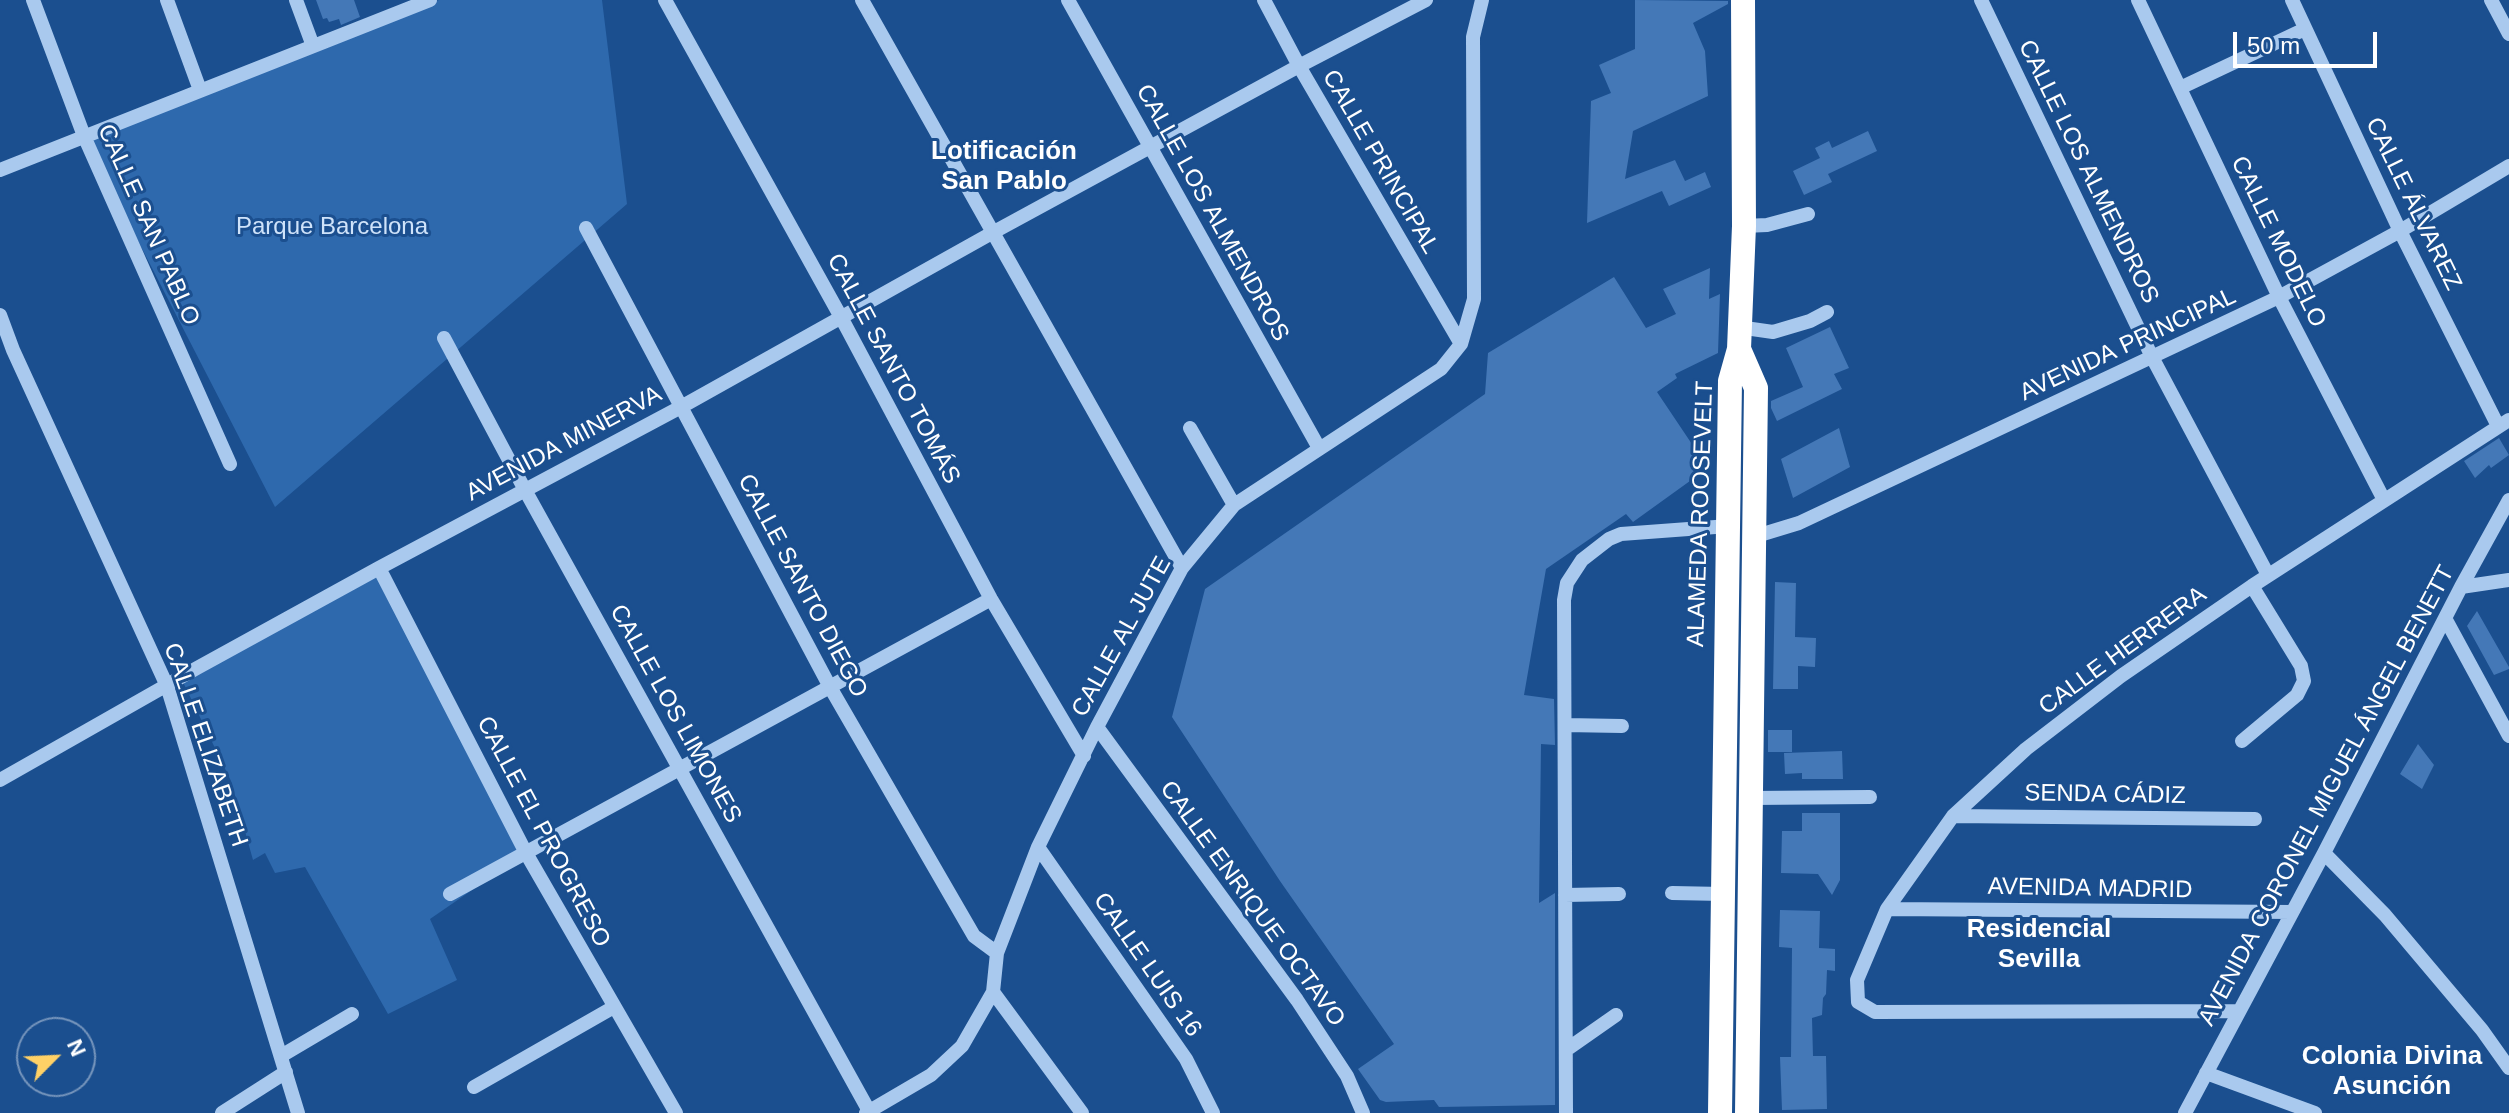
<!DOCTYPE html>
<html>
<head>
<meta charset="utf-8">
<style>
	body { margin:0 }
	#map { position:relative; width:2509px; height:1113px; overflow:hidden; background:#1b4f8f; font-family:Helvetica,sans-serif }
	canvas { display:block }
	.north { position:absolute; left:16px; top:1017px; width:80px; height:80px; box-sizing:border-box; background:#1b4f8f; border:2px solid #7695bc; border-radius:50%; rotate:66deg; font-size:22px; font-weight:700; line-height:32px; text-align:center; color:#fff }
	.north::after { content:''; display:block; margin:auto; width:28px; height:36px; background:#ffd166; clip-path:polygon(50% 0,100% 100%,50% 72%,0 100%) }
	.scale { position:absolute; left:2233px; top:32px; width:144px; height:36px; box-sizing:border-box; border:4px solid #fff; border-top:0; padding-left:10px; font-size:24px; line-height:28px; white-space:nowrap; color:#fff; -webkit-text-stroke:6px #1b4f8f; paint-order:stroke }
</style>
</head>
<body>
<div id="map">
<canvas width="2509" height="1113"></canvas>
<div class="north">N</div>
<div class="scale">50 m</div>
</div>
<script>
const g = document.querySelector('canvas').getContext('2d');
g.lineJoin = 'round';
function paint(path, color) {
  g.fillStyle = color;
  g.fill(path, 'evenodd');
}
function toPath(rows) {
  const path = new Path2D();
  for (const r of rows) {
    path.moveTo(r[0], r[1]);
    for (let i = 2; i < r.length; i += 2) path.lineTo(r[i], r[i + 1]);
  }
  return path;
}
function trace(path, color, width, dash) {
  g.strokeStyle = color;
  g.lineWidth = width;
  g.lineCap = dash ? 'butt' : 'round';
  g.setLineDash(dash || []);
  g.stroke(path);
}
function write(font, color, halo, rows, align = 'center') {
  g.font = font + ' Helvetica,sans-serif';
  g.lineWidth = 6;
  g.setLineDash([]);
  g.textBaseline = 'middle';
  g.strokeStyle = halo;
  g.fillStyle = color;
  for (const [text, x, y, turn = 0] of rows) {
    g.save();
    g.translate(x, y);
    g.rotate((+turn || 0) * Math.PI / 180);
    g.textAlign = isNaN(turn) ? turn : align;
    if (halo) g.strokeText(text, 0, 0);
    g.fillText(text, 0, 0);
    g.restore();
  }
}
paint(toPath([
	[439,0,602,0,627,204,275,507,84,136,332,38],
	[379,568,526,853,430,919,457,980,388,1014,305,867,275,873,265,853,253,860,231,781,181,678]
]), '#2e69ad');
paint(toPath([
	[316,0,354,0,360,17,341,25,339,19,329,22,327,18,323,19],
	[1635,0,1728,1,1728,4,1693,23,1705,51,1708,96,1633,131,1625,179,1675,160,1685,181,1705,172,1711,187,1669,206,1662,191,1587,223,1591,101,1611,93,1599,65,1635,49],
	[1868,131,1877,151,1828,174,1832,182,1804,195,1793,171,1820,158,1815,148,1829,141,1832,148],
	[1710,268,1709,299,1720,294,1718,353,1675,374,1677,378,1657,392,1708,468,1633,522,1626,514,1546,569,1524,695,1554,699,1555,745,1541,744,1539,903,1555,893,1555,1105,1439,1107,1434,1100,1386,1102,1380,1100,1358,1069,1394,1044,1280,881,1172,717,1205,589,1485,394,1488,353,1614,277,1646,328,1676,314,1663,289],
	[1830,327,1849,368,1834,374,1842,389,1777,421,1771,408,1771,401,1803,387,1786,348],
	[1839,428,1850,467,1793,498,1781,459],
	[2499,438,2509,455,2491,468,2489,465,2475,478,2464,461],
	[1775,582,1796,583,1795,637,1816,638,1815,667,1798,666,1798,689,1773,689],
	[2477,611,2509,667,2509,669,2494,675,2467,626],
	[1768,730,1792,730,1792,752,1768,752],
	[2418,744,2434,765,2422,789,2400,774],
	[1842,751,1843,779,1802,779,1802,773,1785,774,1784,753],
	[1802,813,1840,813,1840,880,1832,895,1818,874,1781,873,1782,831,1802,831],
	[1780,910,1820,911,1819,948,1835,949,1835,971,1827,970,1826,994,1823,998,1822,1015,1812,1018,1813,1056,1826,1056,1827,1109,1782,1110,1780,1057,1791,1057,1792,948,1779,947]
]), '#4478b7');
trace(toPath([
	[33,0,84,136,230,464],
	[167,0,200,90],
	[296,0,313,46],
	[665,0,842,319,991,599,1084,756],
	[862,0,1182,568],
	[1068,0,1319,448],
	[1264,0,1299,66,1461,344],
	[1981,0,2152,357,2268,575],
	[2138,0,2279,297,2384,500],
	[2292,0,2400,231,2498,426],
	[2491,0,2509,34],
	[2180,88,2305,29],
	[0,170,430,0],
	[1744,226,1767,225,1808,214],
	[586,228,830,687,974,936,997,953],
	[0,315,13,350,167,686,298,1113],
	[1738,327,1773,332,1810,321,1827,312],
	[444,338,525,490,869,1111],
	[1190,428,1234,505],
	[1753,537,1799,523,2279,297,2400,231,2509,166],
	[379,568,526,853,676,1113],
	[2461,587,2509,580],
	[2445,618,2509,736],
	[1565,725,1622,726],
	[1097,727,1297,1000,1347,1076,1363,1113],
	[2242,741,2297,695,2304,681,2301,666,2252,586],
	[0,780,197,668,379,568,681,407,992,233,1299,66,1426,0],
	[1752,798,1870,797],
	[1953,816,2255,819],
	[1038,847,1186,1059,1213,1113],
	[2324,853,2385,915,2482,1030,2509,1068],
	[1672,893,1723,894],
	[450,894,991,599],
	[1565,895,1619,894],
	[1887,909,2292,912],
	[993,992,1082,1113],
	[2239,1011,1875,1012,1858,1002,1857,980,1887,909,1953,816,2026,749,2121,676,2252,586,2509,420],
	[1566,1050,1616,1015],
	[281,1056,352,1014],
	[2206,1073,2315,1113],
	[474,1087,614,1007],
	[222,1113,286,1072],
	[866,1113,931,1075,962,1046,993,992,997,953,1038,847,1097,727,1182,568,1234,505,1441,369,1461,344,1474,299,1473,37,1482,0],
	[1566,1113,1564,600,1567,583,1582,560,1609,539,1621,534,1729,526],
	[2185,1113,2324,853,2461,587,2509,500]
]), '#a9c9ee', 14);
trace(toPath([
	[1739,349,1756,388,1747,1113],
	[1720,1113,1730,381,1739,349,1744,226,1743,0]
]), '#fff', 24);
write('24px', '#fff', '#1b4f8f', [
	["CALLE PRINCIPAL",1380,162,60],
	["CALLE LOS ALMENDROS",2088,172,64],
	["CALLE ÁLVAREZ",2413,204,64],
	["CALLE LOS ALMENDROS",1212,213,61],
	["CALLE SAN PABLO",148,225,66],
	["CALLE MODELO",2278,242,64],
	["AVENIDA PRINCIPAL",2128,345,-25],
	["CALLE SANTO TOMÁS",893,369,62],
	["AVENIDA MINERVA",564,444,-28],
	["ALAMEDA ROOSEVELT",1701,514,-88],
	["CALLE SANTO DIEGO",802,586,62],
	["CALLE AL JUTE",1122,637,-61],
	["CALLE HERRERA",2123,651,-36],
	["CALLE LOS LIMONES",675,714,61],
	["CALLE ELIZABETH",205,745,71],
	["SENDA CÁDIZ",2105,795,1],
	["AVENIDA CORONEL MIGUEL ÁNGEL BENETT",2327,796,-62],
	["CALLE EL PROGRESO",543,832,62],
	["AVENIDA MADRID",2090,889,1],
	["CALLE ENRIQUE OCTAVO",1252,904,54],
	["CALLE LUIS 16",1147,965,55]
]);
write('24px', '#cfe3fa', '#1b4f8f', [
	["Parque Barcelona",332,227]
]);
write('bold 26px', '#fff', '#1b4f8f', [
	["Lotificación",1004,152],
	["San Pablo",1004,182],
	["Residencial",2039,930],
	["Sevilla",2039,960],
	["Colonia Divina",2392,1057],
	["Asunción",2392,1087]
]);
</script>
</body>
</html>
